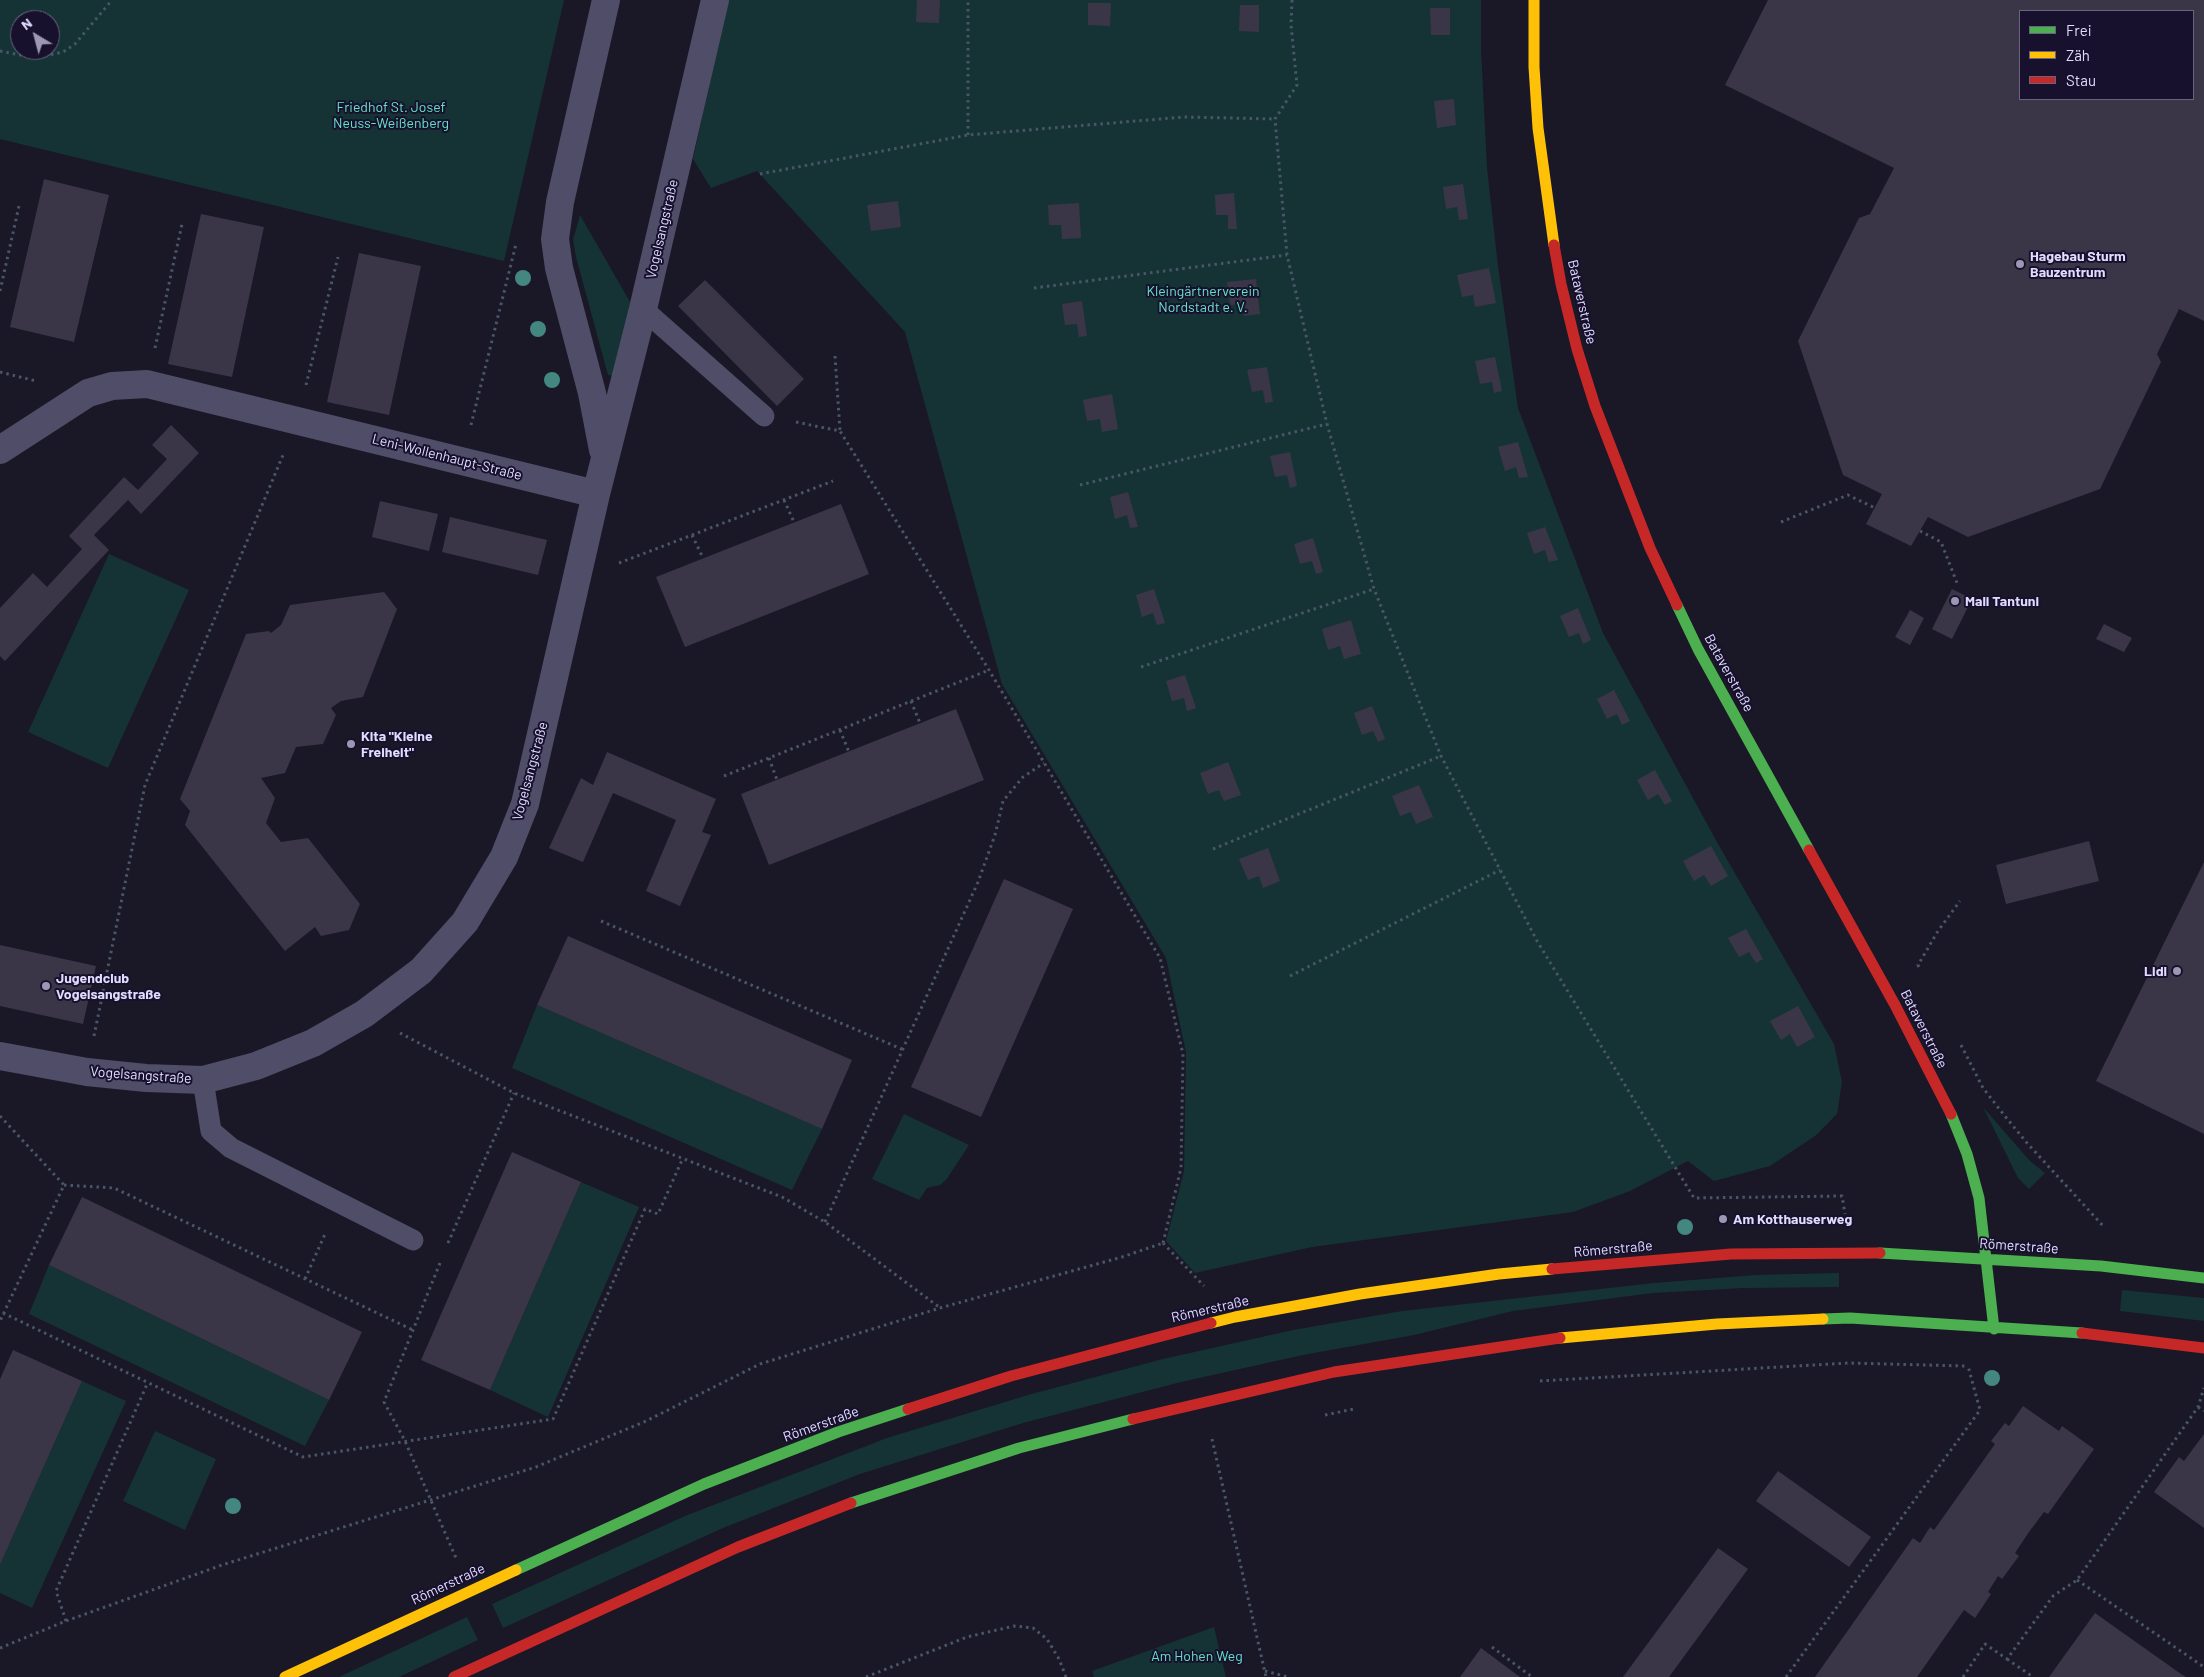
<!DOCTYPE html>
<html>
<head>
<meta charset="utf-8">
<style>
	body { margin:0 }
	#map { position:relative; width:2204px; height:1677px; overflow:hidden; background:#1a1727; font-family:Barlow,sans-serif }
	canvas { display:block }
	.legend { position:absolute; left:2019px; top:10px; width:175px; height:90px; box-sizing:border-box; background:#17112d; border:1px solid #686381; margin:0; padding:6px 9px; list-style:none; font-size:15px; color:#e2ddff }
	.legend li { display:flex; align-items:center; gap:10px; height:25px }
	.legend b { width:25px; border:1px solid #686381 }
	.north { position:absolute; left:10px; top:10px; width:50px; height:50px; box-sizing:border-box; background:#17112d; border:1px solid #686381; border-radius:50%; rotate:323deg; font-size:14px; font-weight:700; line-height:20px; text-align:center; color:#e2ddff }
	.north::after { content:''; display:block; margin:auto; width:18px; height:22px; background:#9c98b3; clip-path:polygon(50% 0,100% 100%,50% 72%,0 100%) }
</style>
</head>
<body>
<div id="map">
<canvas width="2204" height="1677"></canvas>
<ul class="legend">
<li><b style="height:6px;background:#4caf50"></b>Frei</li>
<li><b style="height:6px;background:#ffc107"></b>Zäh</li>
<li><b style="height:6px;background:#c62828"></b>Stau</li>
</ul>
<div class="north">N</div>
</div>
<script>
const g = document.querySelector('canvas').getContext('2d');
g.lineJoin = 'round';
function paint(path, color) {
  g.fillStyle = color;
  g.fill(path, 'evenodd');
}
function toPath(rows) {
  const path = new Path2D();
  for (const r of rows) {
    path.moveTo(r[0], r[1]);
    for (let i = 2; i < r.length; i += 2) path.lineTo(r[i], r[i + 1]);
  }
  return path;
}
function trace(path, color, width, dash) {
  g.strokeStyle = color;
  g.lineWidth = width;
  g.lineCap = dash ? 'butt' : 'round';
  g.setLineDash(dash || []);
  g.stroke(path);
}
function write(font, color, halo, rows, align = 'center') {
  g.font = font + ' Barlow,sans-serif';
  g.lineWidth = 4;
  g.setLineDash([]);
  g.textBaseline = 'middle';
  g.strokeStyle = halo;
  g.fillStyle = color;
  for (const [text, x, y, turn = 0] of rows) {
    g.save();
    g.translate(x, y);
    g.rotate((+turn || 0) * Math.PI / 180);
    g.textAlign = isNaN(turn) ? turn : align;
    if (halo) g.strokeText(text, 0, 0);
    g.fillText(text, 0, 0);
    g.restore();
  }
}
paint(toPath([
	[0,0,564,0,504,261,0,139],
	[20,20,50,20,50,50,20,50],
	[728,0,1481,0,1481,49,1487,168,1498,266,1518,408,1603,633,1718,844,1834,1044,1842,1082,1837,1114,1815,1136,1770,1166,1714,1181,1688,1161,1630,1191,1573,1212,1312,1247,1195,1273,1166,1241,1184,1171,1186,1053,1166,958,1002,684,905,332,757,171,711,188,693,159],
	[580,215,633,307,616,376,608,375,576,257,573,240],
	[109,554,189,590,108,768,28,732],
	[537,1005,822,1129,792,1190,512,1068],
	[1983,1107,2029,1160,2045,1173,2029,1189,2018,1178],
	[904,1114,969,1145,946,1180,940,1185,927,1188,919,1200,872,1179],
	[581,1182,639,1207,548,1417,490,1390],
	[49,1265,329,1400,305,1446,29,1314],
	[1839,1273,1839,1287,1743,1288,1653,1293,1513,1311,1414,1335,1303,1355,1181,1382,1023,1423,860,1474,723,1528,503,1628,492,1604,685,1516,887,1438,1028,1395,1163,1359,1293,1330,1402,1311,1654,1283,1756,1275],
	[2122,1290,2204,1298,2204,1321,2120,1311],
	[82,1381,126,1401,32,1608,0,1593,0,1565],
	[155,1431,216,1459,185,1530,123,1501],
	[467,1617,478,1640,399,1677,339,1677],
	[1214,1627,1226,1677,1094,1677,1092,1671]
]), '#153335');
paint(toPath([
	[917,0,940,0,939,23,916,22],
	[1768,0,2204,0,2204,321,2179,309,2157,354,2161,362,2100,489,1968,537,1928,517,1911,546,1866,524,1882,494,1843,475,1798,341,1859,218,1870,214,1894,168,1725,85],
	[2020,11,2193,11,2193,99,2020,99],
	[1088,3,1111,3,1110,26,1088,25],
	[1240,5,1259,5,1259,32,1239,31],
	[1430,8,1450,8,1450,35,1431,35],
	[1454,99,1456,125,1437,128,1434,101],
	[44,179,109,195,74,342,10,327],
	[1463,184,1468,219,1459,220,1457,207,1446,209,1443,187],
	[1234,193,1237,229,1228,229,1228,215,1216,215,1215,195],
	[898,201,901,227,871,231,867,205],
	[1079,203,1081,238,1062,239,1061,225,1049,225,1048,205],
	[201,214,264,227,232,377,168,364],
	[359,253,421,266,389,415,327,402],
	[1489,268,1496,303,1475,307,1473,295,1462,297,1457,275],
	[1256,279,1260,314,1244,316,1243,304,1230,305,1227,282],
	[705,280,804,379,777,406,678,306],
	[1082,301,1087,336,1079,337,1077,324,1065,325,1062,304],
	[1495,357,1502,391,1494,393,1492,382,1480,384,1475,361],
	[1267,367,1273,402,1265,403,1263,390,1252,392,1247,370],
	[1112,394,1118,429,1102,432,1100,419,1087,421,1083,400],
	[171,425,199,453,141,514,128,500,94,535,109,550,5,661,0,656,0,608,33,573,47,587,82,549,69,536,124,477,138,490,167,459,152,445],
	[1518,442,1528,477,1519,478,1516,467,1505,471,1498,447],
	[1290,452,1297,486,1290,488,1287,475,1275,477,1270,456],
	[1128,492,1138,527,1130,528,1127,515,1115,519,1110,497],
	[380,501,438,514,429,551,372,537],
	[841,504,869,574,685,647,656,577],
	[450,517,547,540,538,575,442,552],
	[1545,527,1558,560,1549,562,1545,550,1534,554,1527,533],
	[1313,538,1323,572,1316,574,1312,561,1300,564,1294,544],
	[1154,589,1165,623,1157,625,1153,613,1142,617,1136,595],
	[1952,589,1972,599,1952,639,1932,629],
	[384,592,397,609,363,697,341,701,331,708,336,715,323,744,296,747,285,773,261,778,275,798,266,823,281,842,308,838,360,904,349,930,321,936,315,927,285,951,185,825,190,811,180,799,246,634,269,631,271,633,281,625,290,605],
	[1578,608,1591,640,1583,644,1579,633,1569,637,1560,616],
	[1910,610,1924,618,1910,645,1895,637],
	[1351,620,1361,654,1344,659,1340,646,1328,650,1322,629],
	[2104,624,2132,638,2124,652,2096,639],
	[1185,675,1196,708,1187,711,1184,698,1172,701,1166,681],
	[1614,690,1630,721,1622,725,1617,714,1607,719,1597,699],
	[1372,706,1385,739,1378,742,1373,731,1362,735,1354,713],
	[956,709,984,780,769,865,741,794],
	[607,752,716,799,702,832,711,835,680,906,646,891,676,820,613,793,583,862,549,848,581,778,593,785],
	[1228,762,1241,795,1224,801,1219,790,1208,794,1200,773],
	[1655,770,1672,801,1665,805,1658,794,1648,800,1637,780],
	[1419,785,1433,817,1416,824,1411,812,1400,816,1392,796],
	[2089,841,2099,881,2006,904,1996,865],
	[1711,846,1728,876,1711,886,1704,875,1694,881,1683,861],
	[1268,848,1280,881,1263,888,1259,876,1248,880,1239,859],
	[2204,862,2204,1134,2096,1081],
	[1004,879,1073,909,981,1117,911,1087],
	[1746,929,1763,959,1756,963,1749,952,1739,957,1728,938],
	[568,936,852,1060,822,1129,537,1005],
	[0,945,96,966,83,1024,0,1006],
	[1798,1006,1815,1037,1797,1047,1790,1034,1781,1040,1770,1021],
	[512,1152,581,1182,490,1390,421,1360],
	[82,1197,362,1332,329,1400,49,1265],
	[13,1350,82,1381,0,1565,0,1379],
	[2023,1406,2059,1431,2062,1426,2094,1449,2048,1514,2044,1512,2029,1532,2015,1553,2019,1556,2002,1579,1998,1576,1988,1592,1991,1594,1975,1618,1964,1610,1917,1677,1815,1677,1913,1538,1920,1543,1930,1527,1934,1530,1995,1444,1991,1441,2005,1423,2009,1426],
	[2204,1434,2204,1528,2154,1492,2179,1457,2184,1461],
	[1778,1471,1871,1537,1849,1567,1756,1501],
	[1718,1548,1748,1569,1669,1677,1623,1677],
	[2095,1613,2181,1674,2186,1677,2049,1677],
	[1481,1648,1520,1677,1460,1677]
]), '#3a3648');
trace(toPath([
	[1292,0,1291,25,1297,85,1275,119,1287,255,1327,424,1374,589,1441,756,1537,941,1694,1198,1842,1196,1845,1214],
	[0,51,36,58,63,52,75,44,112,0],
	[968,135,968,0],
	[760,174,968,135,1184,117,1275,119],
	[1034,288,1287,255],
	[0,291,19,206],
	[155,348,182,224],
	[835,356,840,431],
	[0,372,36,381],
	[306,385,338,257],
	[796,422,840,431,989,670,1160,958,1183,1054,1181,1168,1163,1243],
	[471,425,516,244],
	[1080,485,1327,424],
	[784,500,794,522],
	[1781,522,1848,495,1875,508],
	[1920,531,1941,542,1957,583],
	[692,535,703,558],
	[619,563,833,481],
	[1141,667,1374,589],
	[911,701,920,723],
	[840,730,849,752],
	[769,758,777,780],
	[724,776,989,670],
	[1213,849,1441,756],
	[601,921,904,1050],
	[1919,967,1918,965,1938,931,1960,901],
	[1290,976,1500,870],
	[400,1033,514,1093,782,1197,825,1222,939,1307],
	[94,1036,145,785,283,455],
	[1961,1045,1983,1088,2004,1115,2027,1143,2105,1228],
	[0,1116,64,1185,0,1321],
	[64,1185,114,1188,413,1330],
	[825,1222,978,882,995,835,1003,801,1023,777,1044,763],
	[448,1243,514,1093],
	[1163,1243,1204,1286],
	[440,1263,384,1402,405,1441,456,1558],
	[305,1279,325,1234],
	[3,1313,303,1457,553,1419,645,1209,658,1214,682,1160],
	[1540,1381,1848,1363,1966,1366],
	[2198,1407,2204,1411],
	[1325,1415,1354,1409],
	[1212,1439,1266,1677],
	[2077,1580,2204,1667],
	[66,1621,56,1591,148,1382],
	[1492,1647,1532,1677],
	[0,1648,66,1621,222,1565,536,1467,644,1422,760,1364,940,1308,1122,1257,1163,1243],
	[2007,1659,2033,1677],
	[1265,1671,1288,1677],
	[866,1677,967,1637,1014,1626,1033,1628,1047,1639,1059,1659,1066,1677],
	[1786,1677,1980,1410,1968,1366],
	[1963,1677,1985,1644,2007,1659,2053,1596,2077,1580,2198,1407,2204,1388]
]), '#495667', 3, [2.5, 4]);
trace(toPath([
	[643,309,764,416],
	[203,1080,211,1131,231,1148,413,1240]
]), '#4f4d67', 21);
trace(toPath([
	[0,450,88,393,112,386,147,384,596,494],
	[603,450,592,393,559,268,555,239,560,202,606,0],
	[0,1056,87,1072,146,1078,203,1080,256,1066,313,1043,364,1014,421,971,465,922,504,857,525,804,596,494,643,309,715,0]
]), '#4f4d67', 28);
trace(toPath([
	[1677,605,1698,649,1809,850],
	[1951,1114,1967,1154,1979,1198,1994,1329],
	[1880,1253,2101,1266,2204,1278],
	[1823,1319,1850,1318,2082,1333],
	[851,1503,1019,1448,1133,1419],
	[516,1570,704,1484,838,1432,908,1409]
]), '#4caf50', 11);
trace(toPath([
	[1534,0,1534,67,1538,128,1554,245],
	[1211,1323,1235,1317,1360,1294,1499,1274,1552,1269],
	[1560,1338,1717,1324,1823,1319],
	[285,1677,516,1570]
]), '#ffc107', 11);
trace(toPath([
	[1554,245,1561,284,1577,349,1595,406,1650,548,1677,605],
	[1809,850,1895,1005,1951,1114],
	[1552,1269,1731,1254,1880,1253],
	[2082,1333,2204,1348],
	[908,1409,1011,1376,1211,1323],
	[1133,1419,1334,1372,1560,1338],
	[454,1677,738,1547,851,1503]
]), '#c62828', 11);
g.fillStyle = '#438780';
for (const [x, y] of [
	[523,278],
	[538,329],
	[552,380],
	[1685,1227],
	[1992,1378],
	[233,1506]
]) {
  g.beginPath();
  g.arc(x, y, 8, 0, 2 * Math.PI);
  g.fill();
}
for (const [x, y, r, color] of [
	[2020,264,5,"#9c98b3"],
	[1955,601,5,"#9c98b3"],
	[351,744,5,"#9c98b3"],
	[2177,971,5,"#9c98b3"],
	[46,986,5,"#9c98b3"],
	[1723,1219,5,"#9c98b3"]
]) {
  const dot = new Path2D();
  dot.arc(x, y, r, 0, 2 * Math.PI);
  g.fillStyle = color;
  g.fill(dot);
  trace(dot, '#17112d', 2);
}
write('14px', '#65e3c9', '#17112d', [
	["Friedhof St. Josef",391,107],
	["Neuss-Weißenberg",391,123],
	["Kleingärtnerverein",1203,291],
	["Nordstadt e. V.",1203,307],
	["Am Hohen Weg",1197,1656]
]);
write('14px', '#e2ddff', '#17112d', [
	["Vogelsangstraße",662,229,-77],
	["Bataverstraße",1582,302,77],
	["Leni-Wollenhaupt-Straße",447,457,14],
	["Bataverstraße",1729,673,61],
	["Vogelsangstraße",530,771,-75],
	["Bataverstraße",1924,1029,63],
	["Vogelsangstraße",141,1075,4],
	["Römerstraße",2019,1246,4],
	["Römerstraße",1613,1249,-5],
	["Römerstraße",1210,1309,-13],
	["Römerstraße",821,1424,-20],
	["Römerstraße",448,1584,-25]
]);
write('bold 14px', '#e2ddff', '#17112d', [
	["Hagebau Sturm",2030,256],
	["Bauzentrum",2030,272],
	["Mali Tantuni",1965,601],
	["Kita \"Kleine",361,736],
	["Freiheit\"",361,752],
	["Lidl",2167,971,"right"],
	["Jugendclub",56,978],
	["Vogelsangstraße",56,994],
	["Am Kotthauserweg",1733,1219]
], 'left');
</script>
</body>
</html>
